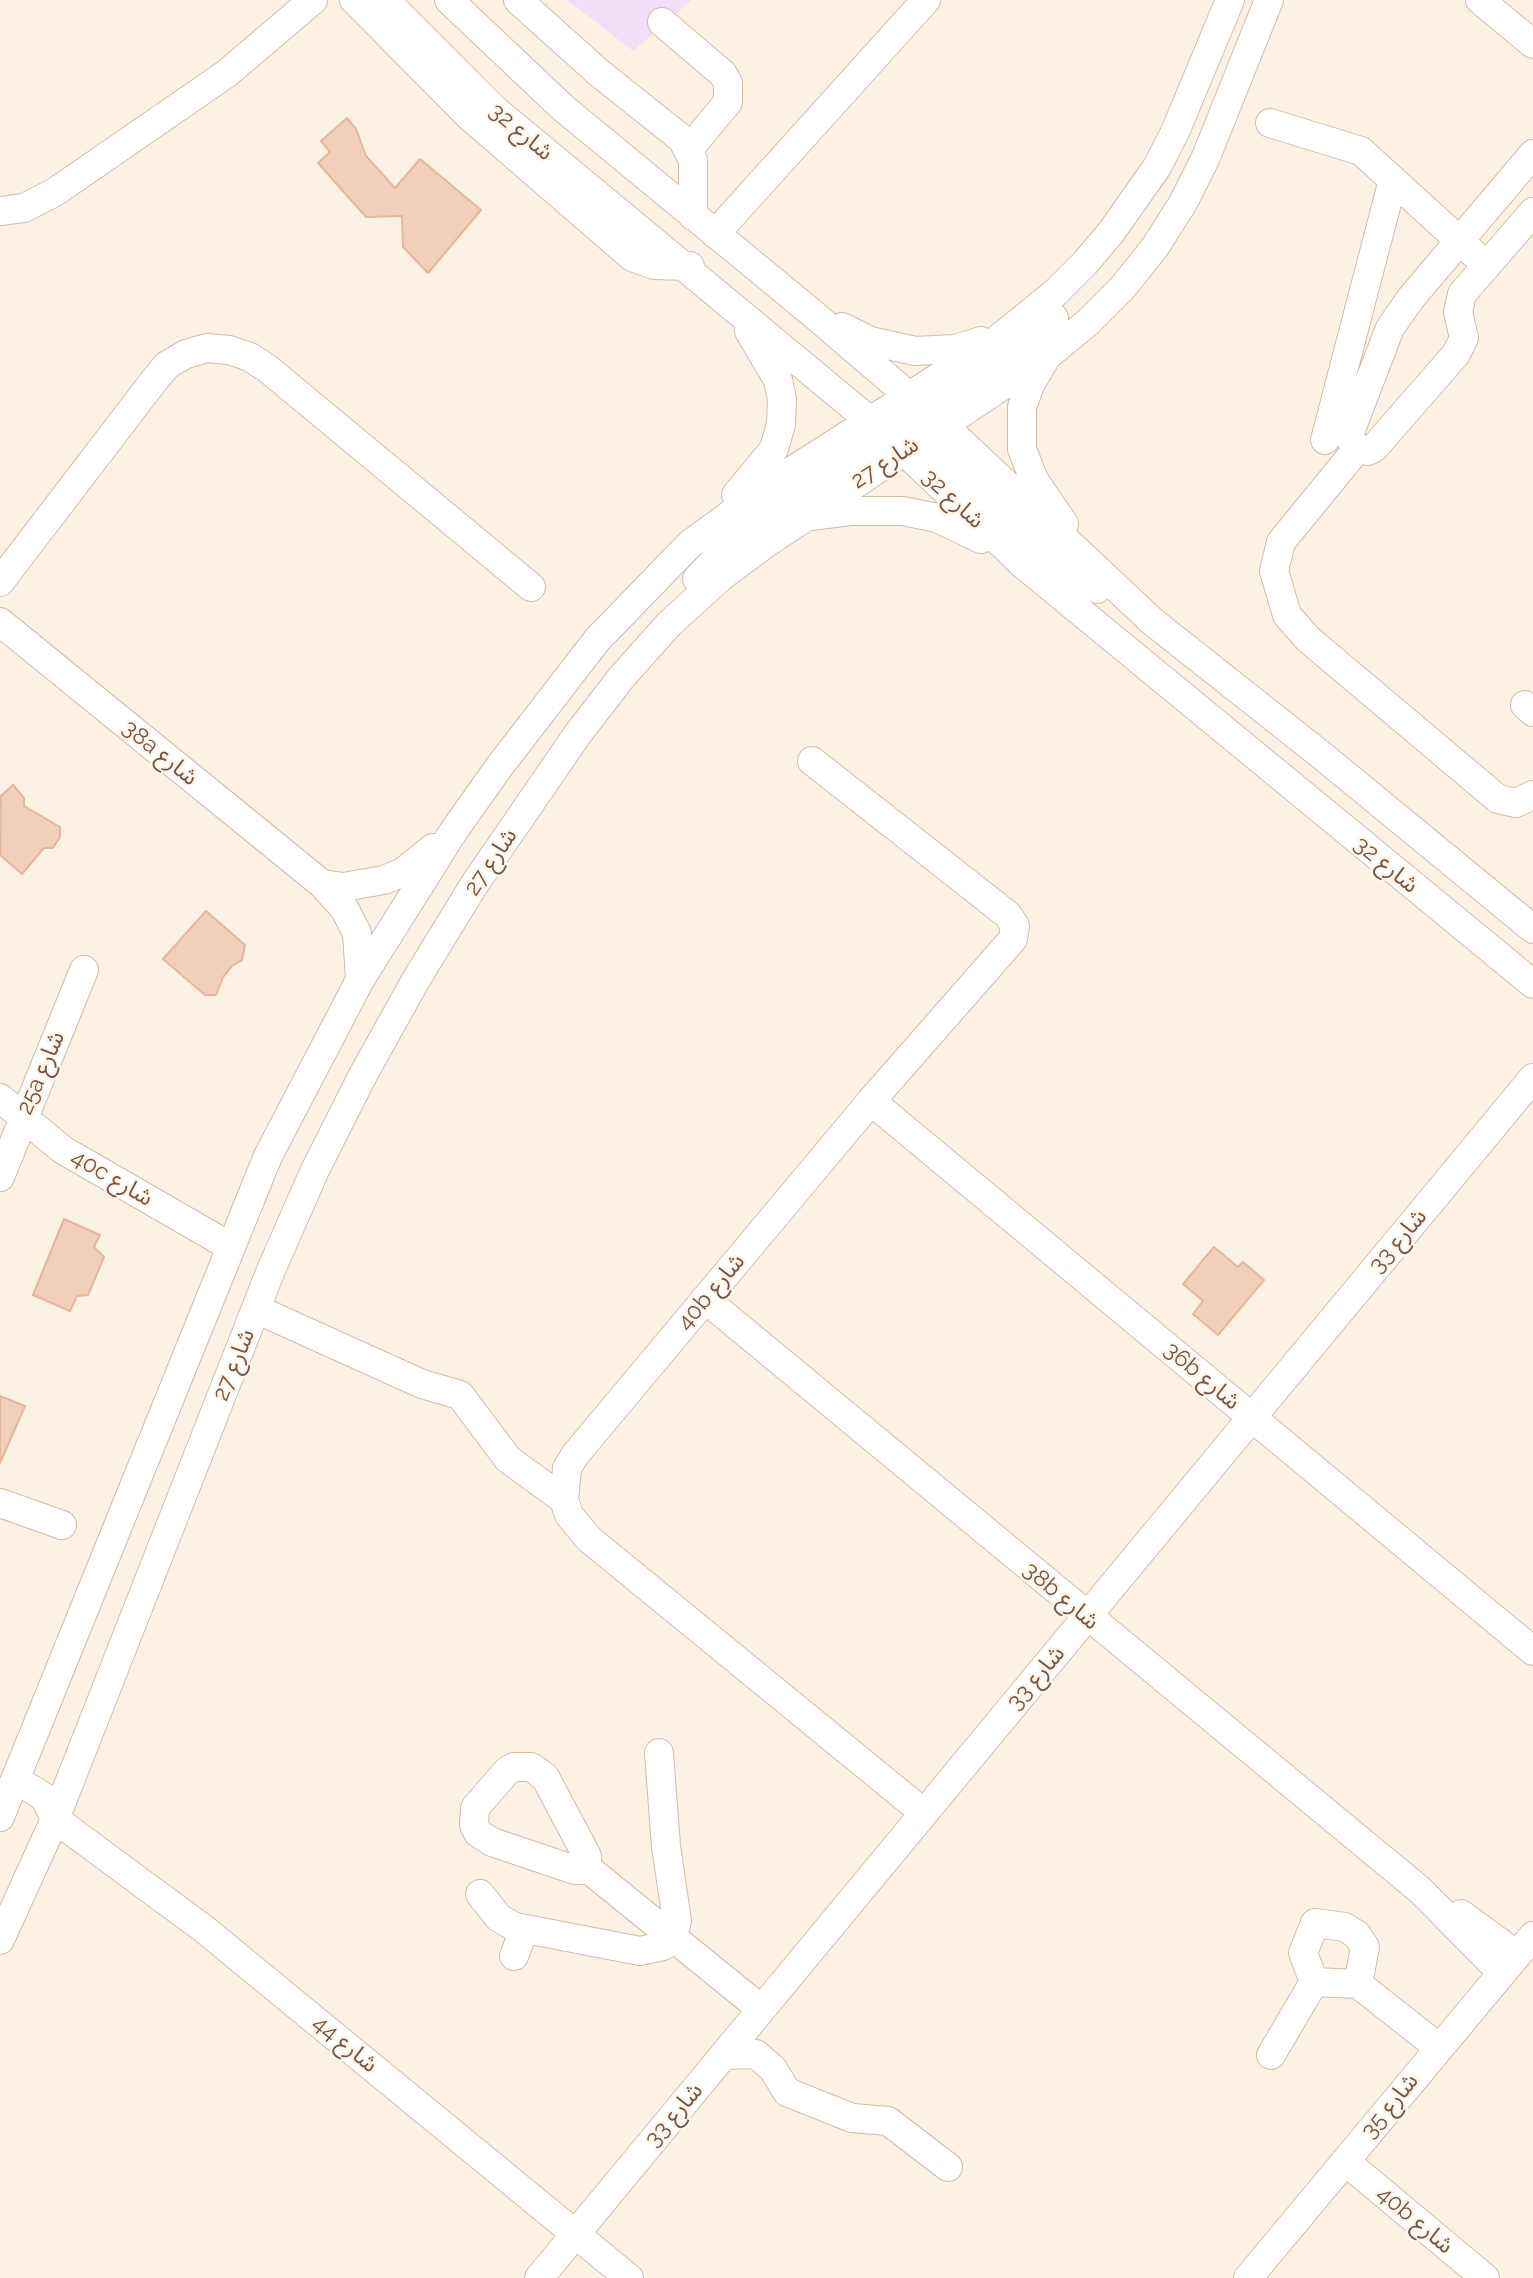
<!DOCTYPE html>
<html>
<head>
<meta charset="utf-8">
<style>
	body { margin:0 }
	canvas { display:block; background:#fcf2e3 }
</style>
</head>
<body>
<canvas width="1533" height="2278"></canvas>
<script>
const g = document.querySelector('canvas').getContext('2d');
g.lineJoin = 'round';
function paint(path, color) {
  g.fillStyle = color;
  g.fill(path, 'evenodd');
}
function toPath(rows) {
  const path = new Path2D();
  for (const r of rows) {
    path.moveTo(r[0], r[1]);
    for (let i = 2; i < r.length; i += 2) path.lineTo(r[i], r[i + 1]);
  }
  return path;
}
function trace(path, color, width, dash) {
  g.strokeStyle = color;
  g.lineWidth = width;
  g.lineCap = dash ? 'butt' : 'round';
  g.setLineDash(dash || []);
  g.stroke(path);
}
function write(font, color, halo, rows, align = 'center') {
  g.font = font + ' Raleway,"Noto Sans Arabic",sans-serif';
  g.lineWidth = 5;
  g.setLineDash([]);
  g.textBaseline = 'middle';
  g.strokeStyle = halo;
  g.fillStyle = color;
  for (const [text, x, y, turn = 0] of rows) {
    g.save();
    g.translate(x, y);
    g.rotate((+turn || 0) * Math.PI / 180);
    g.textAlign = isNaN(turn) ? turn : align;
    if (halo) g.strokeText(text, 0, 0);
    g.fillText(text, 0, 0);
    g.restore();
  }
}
paint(toPath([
	[567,0,692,0,633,51]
]), '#efe0f8');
const building = toPath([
	[347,118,356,129,366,156,395,188,420,159,481,210,428,273,403,247,402,216,366,217,318,163,330,152,321,141,347,118],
	[13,785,24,798,24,806,60,827,60,837,53,848,44,848,22,874,0,855,1,796,13,785],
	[206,911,245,945,242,960,232,966,223,977,216,995,205,995,163,959,206,911],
	[64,1219,100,1235,94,1247,104,1257,88,1295,77,1296,70,1311,33,1295,64,1219],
	[1214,1247,1238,1267,1243,1262,1264,1280,1218,1335,1193,1314,1203,1301,1183,1284,1214,1247],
	[0,1396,25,1406,0,1463,0,1396]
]);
paint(building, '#f1d0bb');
trace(building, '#e3b79c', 2);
const minor = toPath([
	[354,0,469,116,632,257,654,265,690,266],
	[385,0,494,109,887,435,1025,566,1533,984],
	[449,0,562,107,812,313,944,426,1153,622,1320,754,1533,929],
	[518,0,598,72,682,139,693,160,693,216],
	[1480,0,1533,44],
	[662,22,723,74,728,83,728,102,689,149],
	[1270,123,1361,151,1473,253],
	[1533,154,1411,298,1390,328,1350,432,1350,438,1357,449,1368,451,1374,448,1456,354,1464,338,1458,312,1462,294,1533,212],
	[0,211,24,208,55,192,226,74,313,0],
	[715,234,926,0],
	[842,327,870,341,915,351,955,349,981,341],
	[1044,361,1030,385,1022,407,1022,449,1034,480,1064,524],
	[916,427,929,414,999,365,1054,318],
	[908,431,922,439,955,472,1045,550,1097,589],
	[1325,440,1393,180],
	[1357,449,1281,542,1274,571,1287,615,1308,639,1498,799,1516,803,1533,795],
	[736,495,774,449,781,424,782,399,778,380,749,331],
	[811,516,850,511,903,511,937,518,981,539],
	[697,579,727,547,875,445,897,420],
	[0,582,153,382,167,365,186,354,207,348,229,350,250,357,268,369,531,587],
	[0,622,322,884,344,908,357,933,360,979],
	[1525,705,1533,712],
	[812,761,1008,915,1015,926,1013,939,871,1101,575,1455,567,1468,564,1500,569,1515,589,1539,924,1813],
	[322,884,343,887,384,880,403,872,433,848],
	[0,1098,63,1150,231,1247],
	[871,1101,1533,1651],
	[0,1177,84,970],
	[705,1299,1420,1890,1502,1973],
	[256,1309,422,1384,460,1395,508,1459,564,1500],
	[0,1503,62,1525],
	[514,1767,531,1767,545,1777,587,1856,587,1863,583,1870,575,1870,492,1842,478,1833,474,1825,475,1808,507,1771,514,1767],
	[12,1786,26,1786,35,1791,45,1798,55,1819,204,1929,629,2278],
	[0,1817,268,1156,360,980,453,832,499,767,597,640,690,544,776,481,997,340,1055,293,1085,263,1112,231,1157,167,1175,132,1230,0],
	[586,1867,761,2009],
	[480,1894,499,1918,515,1927,640,1951,663,1946,672,1937,677,1921,666,1846,659,1753],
	[1461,1914,1517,1955],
	[0,1940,55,1819,271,1270,315,1170,364,1073,417,978,474,885,577,735,621,678,669,624,722,576,765,544,1047,356,1087,323,1123,287,1155,247,1183,203,1206,157,1269,0],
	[514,1956,524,1930],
	[1314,1982,1358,1984,1438,2047],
	[724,2055,756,2054,773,2069,787,2092,852,2118,888,2121,948,2167],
	[1271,2055,1314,1982,1303,1953,1315,1923,1345,1927,1357,1935,1365,1947,1358,1984],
	[1345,2161,1485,2278],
	[539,2278,1533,1078],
	[1248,2278,1533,1936]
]);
trace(minor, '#cfbcad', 30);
trace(minor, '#fff', 28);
write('23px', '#73584a', '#fff6e9', [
	["شارع 32",521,132,40],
	["شارع 27",885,463,-33],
	["شارع 32",953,499,43],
	["38a شارع",160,753,39],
	["شارع 27",491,862,-56],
	["شارع 32",1386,865,39],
	["25a شارع",41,1073,-67],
	["40c شارع",112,1178,30],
	["شارع 33",1398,1241,-50],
	["40b شارع",711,1292,-50],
	["شارع 27",234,1365,-68],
	["36b شارع",1202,1376,40],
	["38b شارع",1061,1596,40],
	["شارع 33",1036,1678,-50],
	["شارع 44",345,2044,39],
	["شارع 35",1390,2106,-51],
	["شارع 33",674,2115,-50],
	["40b شارع",1415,2220,40]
]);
</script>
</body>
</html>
